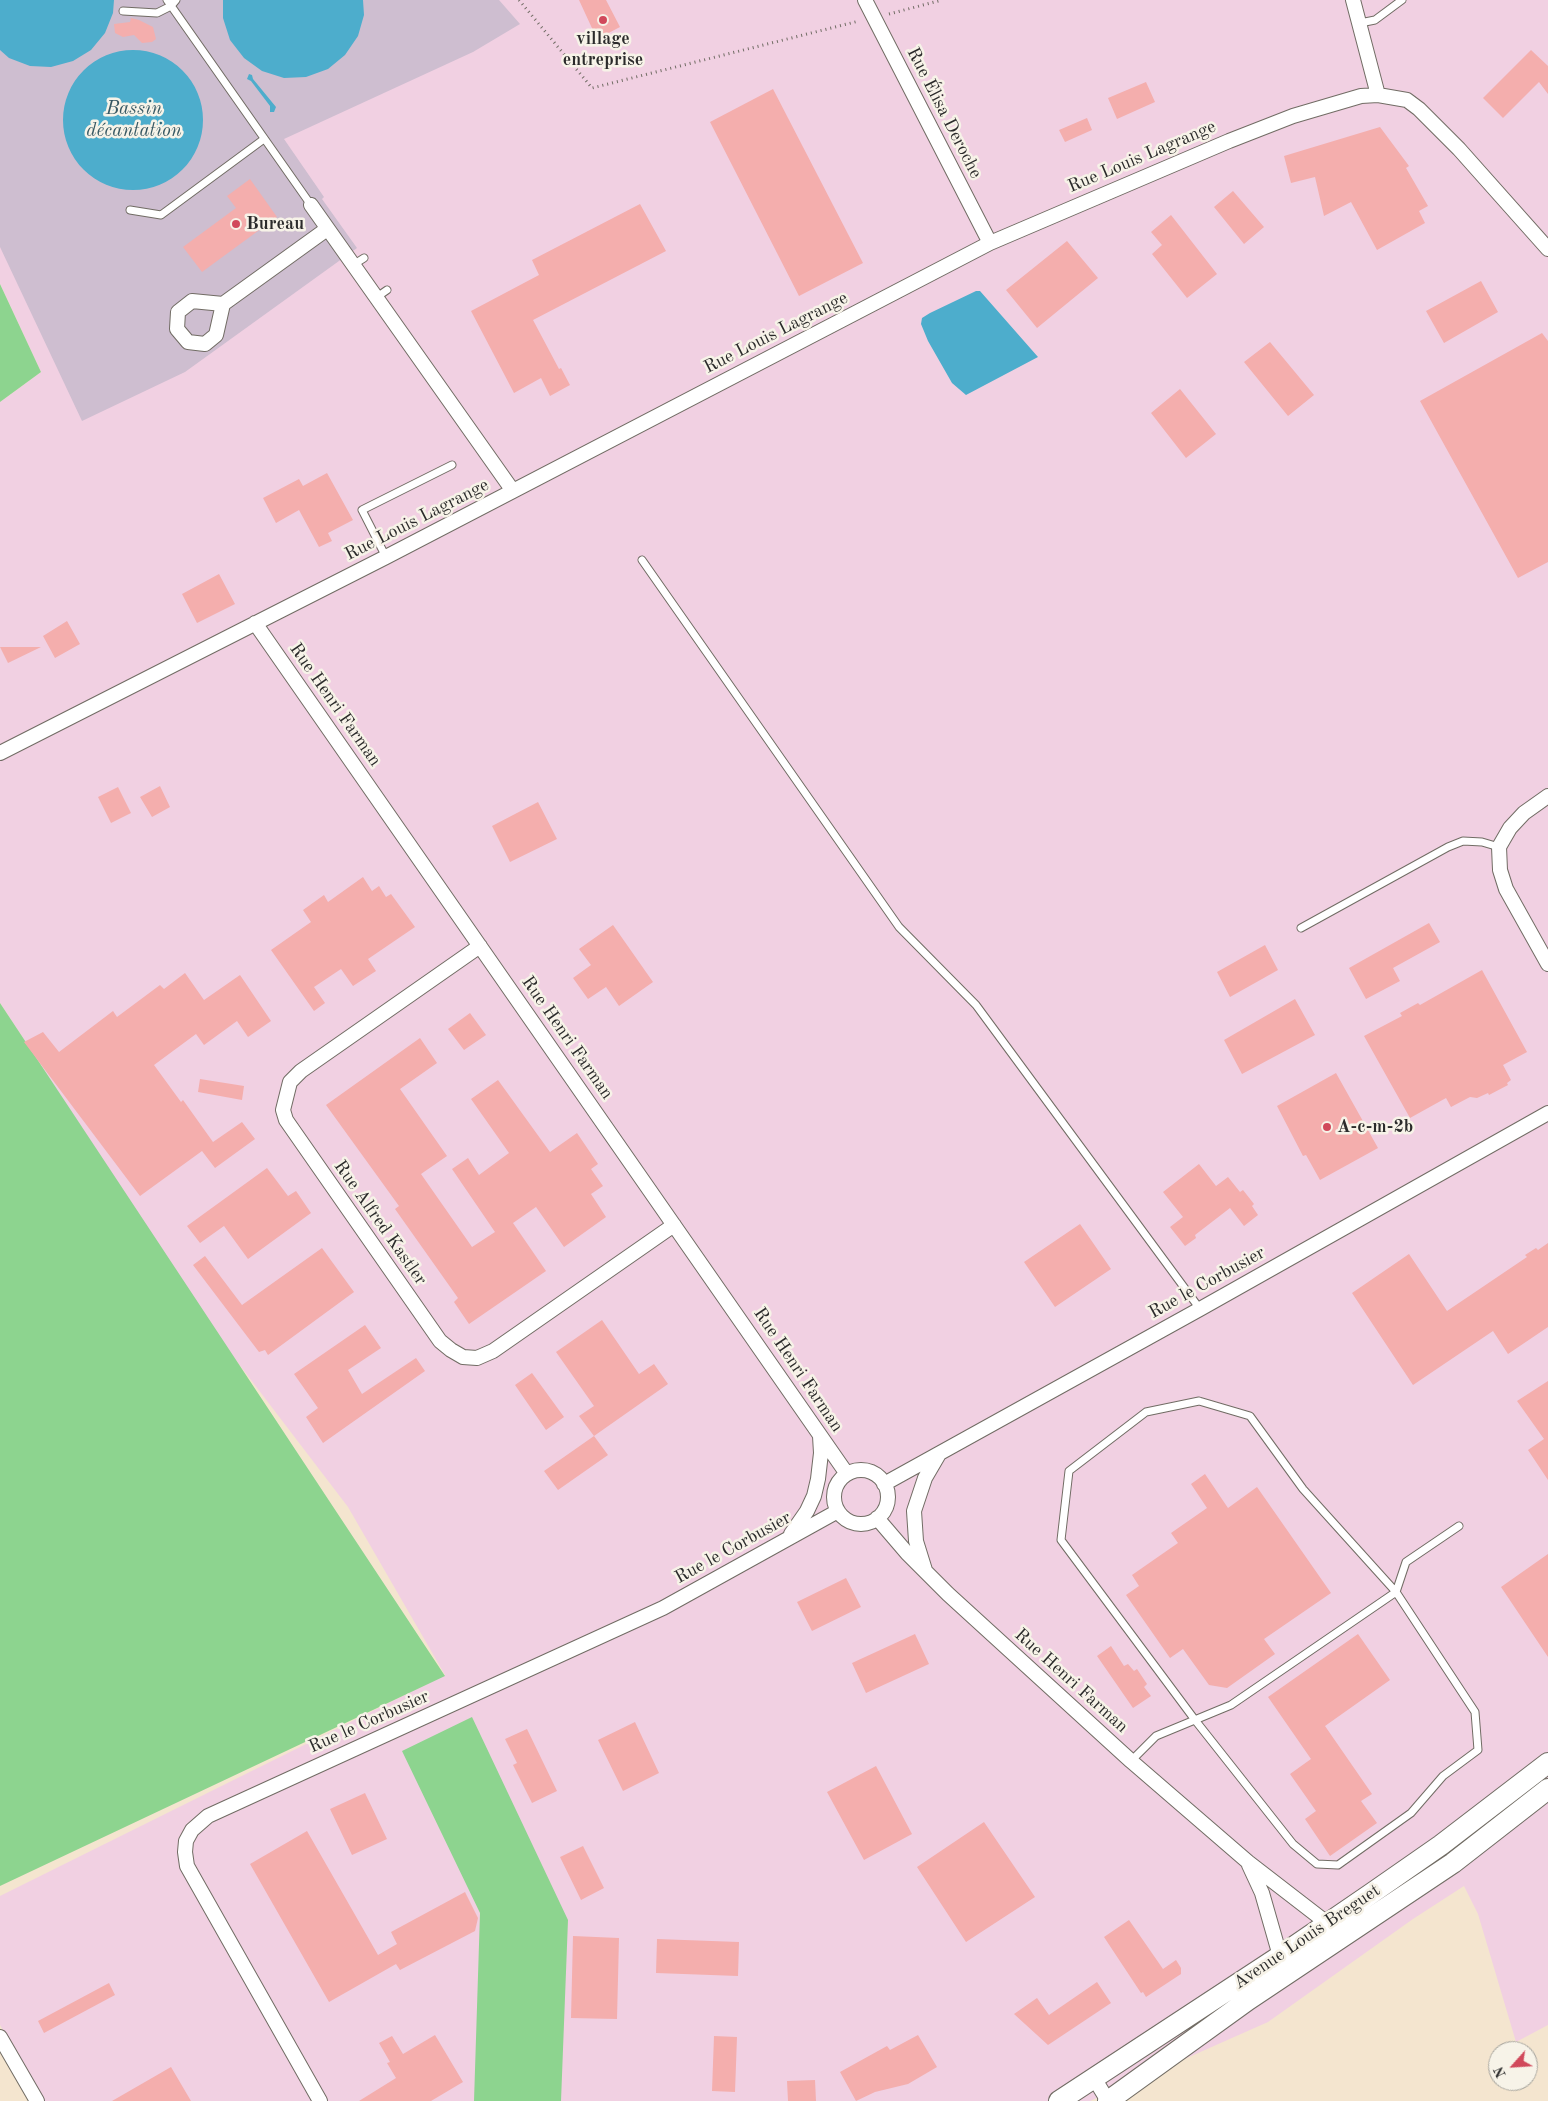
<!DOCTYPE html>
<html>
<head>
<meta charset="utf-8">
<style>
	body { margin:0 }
	#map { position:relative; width:1548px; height:2101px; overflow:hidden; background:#f4e5cf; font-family:"Old Standard TT",serif }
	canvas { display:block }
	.north { position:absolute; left:1488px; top:2041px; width:50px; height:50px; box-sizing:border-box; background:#f7f3e8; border:1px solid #a5a39c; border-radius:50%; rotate:244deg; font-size:14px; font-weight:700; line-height:20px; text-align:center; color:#2b2b2b }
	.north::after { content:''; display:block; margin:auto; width:18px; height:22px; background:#d1495b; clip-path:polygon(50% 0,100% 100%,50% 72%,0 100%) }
</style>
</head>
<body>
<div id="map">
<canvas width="1548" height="2101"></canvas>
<div class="north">N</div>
</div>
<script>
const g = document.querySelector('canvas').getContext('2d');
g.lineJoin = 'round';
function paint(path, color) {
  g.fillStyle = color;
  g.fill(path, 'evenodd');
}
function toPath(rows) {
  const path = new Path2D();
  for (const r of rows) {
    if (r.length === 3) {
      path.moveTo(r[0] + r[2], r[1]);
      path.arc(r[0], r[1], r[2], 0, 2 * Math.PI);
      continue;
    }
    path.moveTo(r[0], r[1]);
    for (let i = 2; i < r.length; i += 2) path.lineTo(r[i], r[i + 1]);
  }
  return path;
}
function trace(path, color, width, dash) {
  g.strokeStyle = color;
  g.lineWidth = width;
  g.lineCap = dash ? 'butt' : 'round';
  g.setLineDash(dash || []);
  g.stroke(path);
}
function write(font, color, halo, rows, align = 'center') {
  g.font = font + ' "Old Standard TT",serif';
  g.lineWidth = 5;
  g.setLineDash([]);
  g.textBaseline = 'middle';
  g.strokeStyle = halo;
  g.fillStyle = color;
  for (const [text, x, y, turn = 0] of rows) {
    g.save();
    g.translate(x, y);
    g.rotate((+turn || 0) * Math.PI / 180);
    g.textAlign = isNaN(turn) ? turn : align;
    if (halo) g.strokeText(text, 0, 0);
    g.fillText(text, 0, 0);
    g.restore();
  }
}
paint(toPath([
	[0,0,1548,0,1548,2025,1516,2042,1478,1914,1464,1886,1413,1919,1268,2022,1090,2101,43,2101,0,2025,0,1896,445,1675,348,1507,222,1342,0,1003,0,402,41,372,0,284]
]), '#f1d0e2');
paint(toPath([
	[0,0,499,0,520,24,473,52,284,139,324,197,322,199,357,248,185,372,82,421,0,247]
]), '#cebed0');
paint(toPath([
	[0,284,41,372,0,402],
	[0,1003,445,1676,0,1886],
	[472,1717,568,1920,561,2101,474,2101,480,1913,402,1751]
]), '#8dd48f');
paint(toPath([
	[0,0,114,0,113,13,105,33,91,50,73,61,51,67,30,66,9,58,0,50],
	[223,0,363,0,364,15,358,36,345,55,328,69,306,77,284,78,262,71,244,58,230,40,223,18],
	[133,120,70],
	[249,74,252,75,253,79,276,107,274,112,270,112,270,106,251,81,247,79],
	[976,291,980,291,1038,357,966,395,952,383,928,341,921,324,922,318,930,313]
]), '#4dadcc');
paint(toPath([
	[579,0,606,0,620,27,597,39],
	[131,18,139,20,153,27,156,39,152,42,142,43,134,35,123,37,115,33,114,24,130,22],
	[1531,50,1548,66,1548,94,1539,82,1503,118,1483,98],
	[1146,82,1155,102,1117,119,1108,98],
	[773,89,863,263,799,296,710,122],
	[1087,118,1092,130,1065,142,1059,130],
	[1380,127,1409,166,1406,168,1428,206,1419,211,1425,223,1377,250,1351,202,1324,216,1315,177,1291,183,1284,156],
	[250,179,277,217,202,272,183,247,236,208,227,196],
	[1233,191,1264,227,1244,244,1214,207],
	[640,204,666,251,533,320,559,369,561,368,570,385,550,396,541,378,514,393,471,311,539,275,532,260],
	[1171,215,1217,274,1187,298,1152,254,1162,245,1151,232],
	[1067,241,1098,278,1037,328,1006,290],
	[1481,281,1498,312,1444,343,1426,311],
	[1542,333,1548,341,1548,562,1518,578,1420,401],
	[1270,342,1314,395,1288,416,1244,362],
	[1180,389,1216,434,1186,458,1151,413],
	[327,473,353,520,328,533,332,541,319,547,299,510,276,523,263,498,299,479,303,486],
	[219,574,235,604,197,623,182,594],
	[67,621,80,644,55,658,43,636],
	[0,647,41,647,8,663],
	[160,786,170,807,152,817,140,797],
	[118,787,131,813,111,823,98,797],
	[538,802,557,839,510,862,492,826],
	[363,877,372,891,379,886,386,897,391,894,415,927,368,959,376,971,353,986,341,969,314,987,325,1003,314,1011,271,950,311,922,303,910,324,895,328,902],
	[1429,923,1440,942,1393,968,1400,981,1366,999,1349,968],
	[613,925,653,982,619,1006,606,987,588,999,573,978,591,965,579,949],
	[1265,945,1278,970,1230,997,1217,972],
	[1482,970,1527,1052,1503,1065,1511,1080,1507,1083,1508,1085,1489,1095,1488,1093,1477,1098,1470,1097,1451,1107,1446,1098,1410,1118,1364,1036,1402,1016,1400,1013,1418,1003,1420,1005],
	[185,973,204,1000,240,975,271,1021,248,1037,237,1021,204,1045,196,1034,154,1065,181,1102,183,1100,213,1142,242,1122,255,1139,215,1168,202,1151,140,1196,24,1042,43,1032,59,1052,113,1011,117,1017,160,985,164,989],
	[1295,999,1315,1035,1242,1074,1224,1040],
	[470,1013,486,1035,464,1050,448,1029],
	[420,1038,437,1063,400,1089,447,1156,421,1174,472,1247,495,1232,452,1169,468,1158,479,1175,509,1153,471,1099,498,1080,550,1152,577,1133,598,1164,591,1169,603,1186,591,1194,606,1217,564,1247,536,1207,513,1223,546,1271,469,1324,454,1302,458,1298,395,1209,399,1206,326,1105],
	[1336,1073,1378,1148,1320,1180,1306,1155,1303,1156,1277,1106],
	[200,1079,244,1086,242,1100,198,1092],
	[1199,1164,1216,1186,1228,1177,1240,1192,1243,1190,1254,1204,1252,1206,1258,1215,1244,1226,1230,1208,1195,1235,1196,1238,1185,1246,1170,1227,1183,1217,1163,1192],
	[267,1168,288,1196,296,1191,311,1213,248,1259,224,1226,200,1243,187,1226],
	[1080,1224,1111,1269,1055,1307,1024,1262],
	[1548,1243,1548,1327,1508,1354,1493,1331,1413,1385,1352,1293,1409,1254,1447,1311,1527,1257,1525,1255,1536,1248,1538,1250],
	[322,1248,354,1292,268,1355,265,1350,259,1352,193,1265,205,1256,242,1305],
	[602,1320,639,1374,654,1364,668,1384,594,1436,579,1416,594,1406,556,1352],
	[365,1325,381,1348,348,1370,362,1394,416,1358,425,1371,323,1443,306,1417,318,1408,294,1374],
	[532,1373,564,1417,546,1430,515,1385],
	[1548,1381,1548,1480,1528,1450,1544,1439,1517,1401],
	[594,1436,608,1455,558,1490,544,1471],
	[1205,1474,1228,1508,1257,1487,1331,1593,1264,1639,1275,1654,1227,1688,1209,1685,1183,1649,1170,1658,1126,1595,1139,1586,1132,1575,1178,1543,1171,1533,1207,1508,1191,1484],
	[1548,1554,1548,1657,1501,1587],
	[846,1578,861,1607,812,1631,797,1602],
	[915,1634,929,1664,866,1693,852,1663],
	[1358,1634,1390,1680,1325,1726,1372,1794,1361,1801,1377,1823,1330,1856,1305,1819,1316,1811,1290,1774,1311,1759,1268,1697],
	[1111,1646,1124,1666,1128,1664,1134,1671,1137,1669,1147,1684,1144,1687,1151,1696,1133,1708,1097,1656],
	[635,1722,659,1773,623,1791,598,1740],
	[527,1729,557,1791,532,1803,513,1765,517,1763,505,1739],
	[876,1766,912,1834,864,1860,827,1792],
	[365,1793,387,1839,352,1855,330,1809],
	[984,1822,1035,1897,966,1942,917,1867],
	[307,1831,378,1955,397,1944,391,1932,465,1892,478,1918,475,1931,400,1970,396,1964,329,2002,250,1864],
	[583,1846,604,1888,581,1900,560,1857],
	[1129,1920,1163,1969,1176,1960,1181,1968,1181,1974,1146,1997,1143,1992,1141,1993,1104,1937],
	[573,1936,619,1938,617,2019,571,2018],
	[657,1939,739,1942,738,1976,656,1973],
	[1097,1982,1111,2003,1048,2045,1014,2014,1037,1998,1049,2015],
	[109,1983,115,1995,44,2033,38,2021],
	[435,2035,463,2082,431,2101,359,2101,396,2078,387,2063,390,2062,379,2043,392,2036,403,2054],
	[918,2035,937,2067,908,2084,875,2092,856,2101,840,2072,887,2046,890,2050],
	[714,2036,737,2037,735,2092,712,2091],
	[171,2067,191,2101,112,2101],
	[815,2080,816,2101,788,2101,787,2081]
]), '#f4aead');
const lane = toPath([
	[167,0,311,205],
	[123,11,157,13,171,6,176,0],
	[1360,23,1375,20,1402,0],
	[130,210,161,215,264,139],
	[353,265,364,258],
	[377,297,387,290],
	[386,557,362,510,452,465],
	[642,560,899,927,976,1005,1200,1309],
	[1301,928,1448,847,1463,841,1482,842,1499,847],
	[1199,1401,1250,1416,1303,1489,1396,1592,1475,1712,1478,1750,1443,1776,1411,1813,1338,1865,1317,1864,1293,1844,1195,1720,1061,1540,1069,1471,1146,1412,1199,1401],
	[1131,1761,1156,1736,1231,1705,1396,1592,1406,1562,1459,1526]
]);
const street = toPath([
	[865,0,990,243],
	[1353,0,1378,95],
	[311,205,513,491],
	[223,304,216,335,205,344,188,342,177,329,178,312,192,301,223,304,327,229],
	[255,623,847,1474],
	[0,753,386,557,990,243,1229,141,1293,116,1361,96,1378,95,1407,100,1419,109,1459,149,1548,249],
	[1548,796,1524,813,1510,828,1499,847,1500,870,1506,889,1548,964],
	[480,946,301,1071,290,1082,283,1110,286,1120,440,1341,451,1350,463,1357,477,1358,493,1351,674,1225],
	[861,1497,27],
	[884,1484,1200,1309,1548,1113],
	[877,1518,907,1553,948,1594,1131,1761,1248,1862,1327,1923,1333,1930],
	[791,1534,807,1511,814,1496,818,1479,821,1453,820,1436],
	[925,1570,916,1541,914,1511,925,1478,939,1454],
	[1249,1865,1262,1893,1280,1956,1284,1962],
	[0,2037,37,2101],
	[1094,2078,1108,2101],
	[320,2101,187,1866,185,1852,186,1841,192,1830,208,1816,663,1608,838,1511]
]);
const secondary = toPath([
	[1059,2101,1280,1956,1372,1893,1441,1845,1548,1763],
	[1108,2101,1248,2000,1453,1863,1548,1789]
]);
trace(lane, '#716c64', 9);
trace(street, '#716c64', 16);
trace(secondary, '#716c64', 22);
trace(toPath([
	[519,0,592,88,859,21],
	[889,14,942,0]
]), '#716c64', 3, [1, 4]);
trace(lane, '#fff', 7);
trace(street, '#fff', 14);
trace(secondary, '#fff', 20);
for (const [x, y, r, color] of [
	[603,20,5,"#d1495b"],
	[236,224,5,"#d1495b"],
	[1327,1127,5,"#d1495b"]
]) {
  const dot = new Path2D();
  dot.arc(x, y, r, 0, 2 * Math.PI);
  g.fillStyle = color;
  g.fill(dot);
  trace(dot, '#f7f3e8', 2);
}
write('bold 18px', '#2b2b2b', '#f7f3e8', [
	["village",603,39,"center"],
	["entreprise",603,60,"center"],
	["Bureau",246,224],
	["A-c-m-2b",1337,1127]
], 'left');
write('18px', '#2b2b2b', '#f7f3e8', [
	["Rue Élisa Deroche",944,113,63],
	["Rue Louis Lagrange",1142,157,-23],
	["Rue Louis Lagrange",776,333,-27],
	["Rue Louis Lagrange",417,520,-27],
	["Rue Henri Farman",335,705,55],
	["Rue Henri Farman",567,1038,55],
	["Rue Alfred Kastler",380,1223,55],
	["Rue le Corbusier",1207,1283,-29],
	["Rue Henri Farman",798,1370,56],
	["Rue le Corbusier",733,1548,-29],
	["Rue Henri Farman",1071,1681,42],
	["Rue le Corbusier",369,1722,-24],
	["Avenue Louis Breguet",1307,1937,-34]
]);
write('italic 19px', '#375863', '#f7f3e8', [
	["Bassin",134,109],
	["décantation",134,131]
]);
</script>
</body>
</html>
